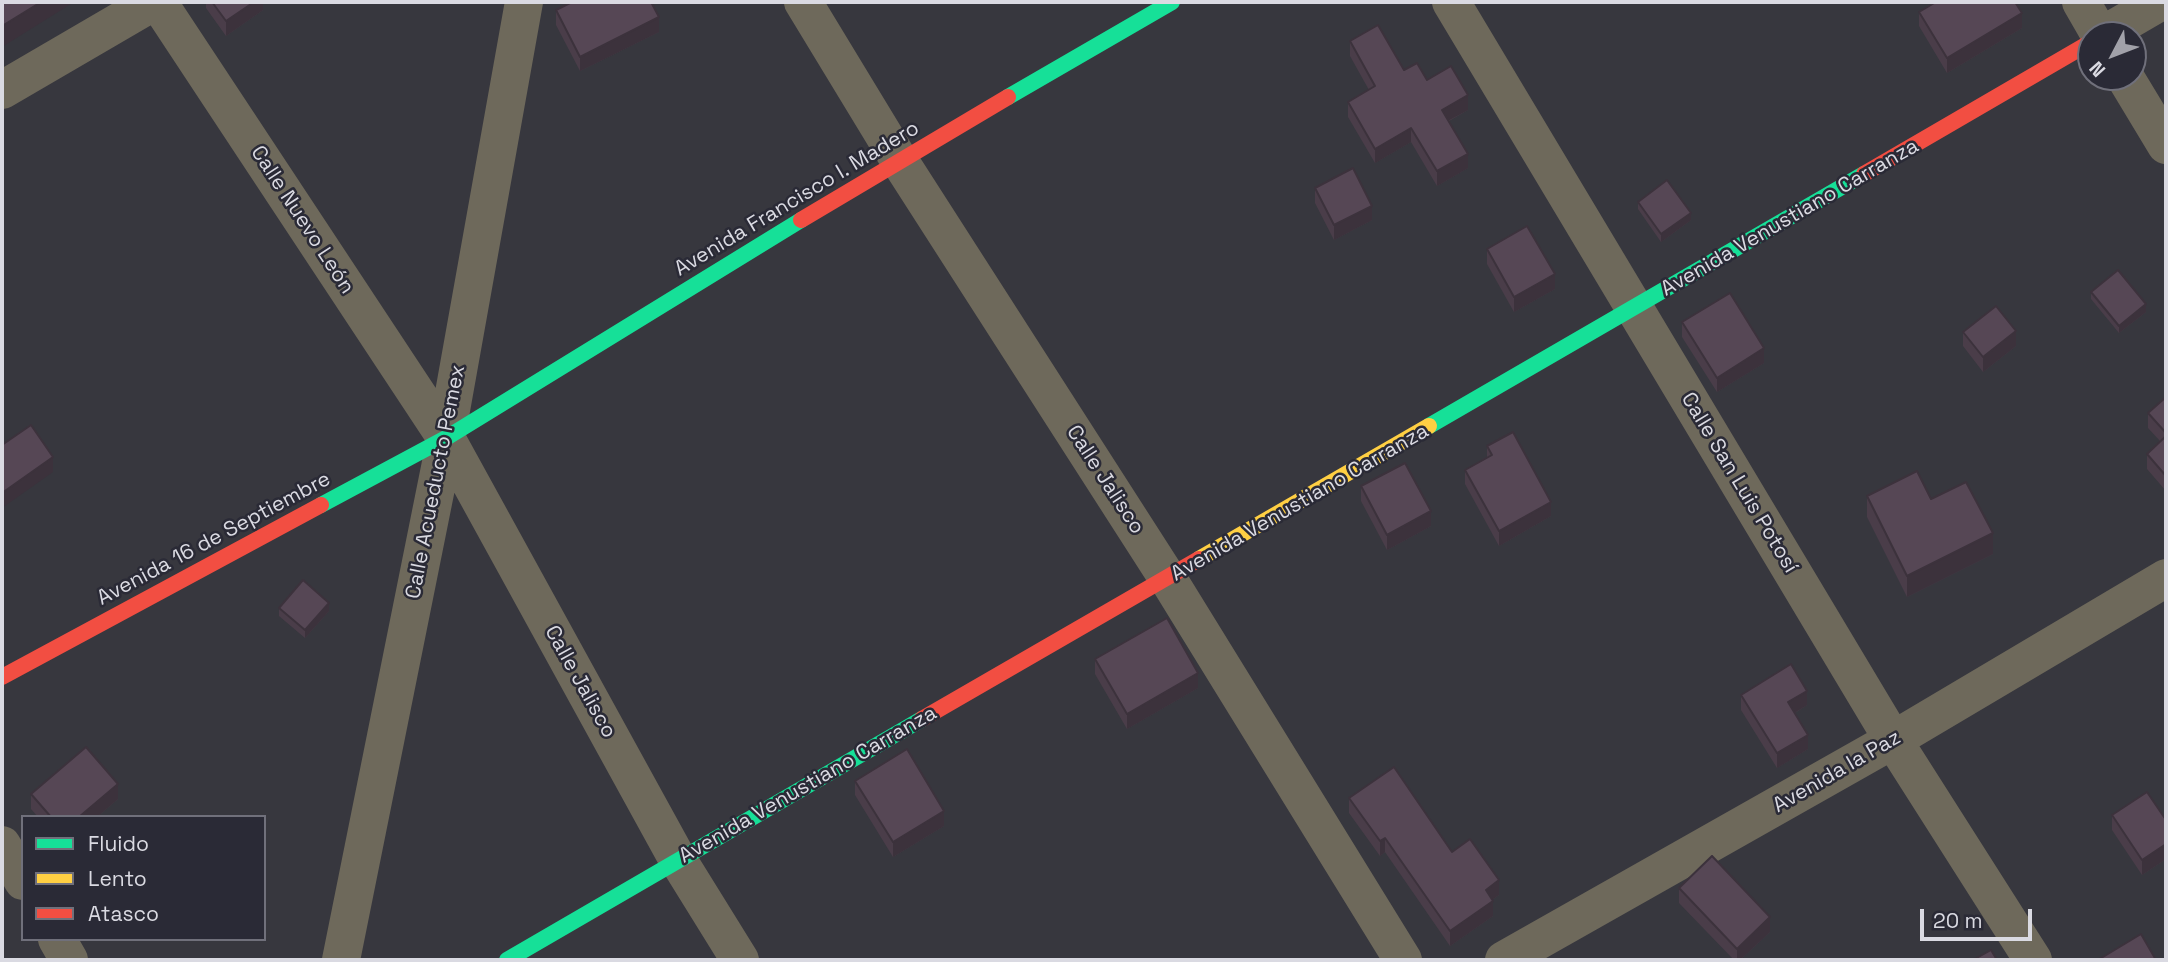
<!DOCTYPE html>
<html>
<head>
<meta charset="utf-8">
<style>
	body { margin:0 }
	#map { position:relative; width:2168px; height:962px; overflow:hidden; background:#37373e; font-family:"Space Grotesk",sans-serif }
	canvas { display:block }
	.frame { position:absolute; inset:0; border:4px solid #dadae2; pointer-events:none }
	.legend { position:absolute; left:21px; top:815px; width:245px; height:126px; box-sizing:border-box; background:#2a2a36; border:2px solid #70707b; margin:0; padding:9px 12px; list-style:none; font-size:21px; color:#dadae2 }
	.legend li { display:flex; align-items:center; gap:14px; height:35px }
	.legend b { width:35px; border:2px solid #70707b }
	.north { position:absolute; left:2077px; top:21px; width:70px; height:70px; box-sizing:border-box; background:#2a2a36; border:2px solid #70707b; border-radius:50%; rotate:228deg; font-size:19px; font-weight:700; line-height:28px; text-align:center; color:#dadae2 }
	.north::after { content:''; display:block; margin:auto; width:24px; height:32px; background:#a1a1a9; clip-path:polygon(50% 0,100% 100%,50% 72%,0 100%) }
	.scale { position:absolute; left:1920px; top:909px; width:112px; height:32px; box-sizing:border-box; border:4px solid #dadae2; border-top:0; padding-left:9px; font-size:21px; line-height:24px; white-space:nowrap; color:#dadae2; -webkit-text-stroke:5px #2a2a36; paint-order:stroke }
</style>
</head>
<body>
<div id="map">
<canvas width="2168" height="962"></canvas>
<div class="frame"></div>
<ul class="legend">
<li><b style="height:9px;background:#16e098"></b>Fluido</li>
<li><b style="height:9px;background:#ffcf43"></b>Lento</li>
<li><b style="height:9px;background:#f24e42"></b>Atasco</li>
</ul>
<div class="north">N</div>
<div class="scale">20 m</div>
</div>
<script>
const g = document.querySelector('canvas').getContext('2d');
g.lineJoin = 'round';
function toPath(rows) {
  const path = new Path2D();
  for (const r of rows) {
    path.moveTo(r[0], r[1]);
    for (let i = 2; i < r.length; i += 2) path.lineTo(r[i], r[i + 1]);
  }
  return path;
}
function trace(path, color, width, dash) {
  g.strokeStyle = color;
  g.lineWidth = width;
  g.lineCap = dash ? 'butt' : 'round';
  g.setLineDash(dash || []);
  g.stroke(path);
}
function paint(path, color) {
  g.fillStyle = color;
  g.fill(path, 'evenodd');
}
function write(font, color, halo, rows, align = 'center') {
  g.font = font + ' "Space Grotesk",sans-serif';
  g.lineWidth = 5;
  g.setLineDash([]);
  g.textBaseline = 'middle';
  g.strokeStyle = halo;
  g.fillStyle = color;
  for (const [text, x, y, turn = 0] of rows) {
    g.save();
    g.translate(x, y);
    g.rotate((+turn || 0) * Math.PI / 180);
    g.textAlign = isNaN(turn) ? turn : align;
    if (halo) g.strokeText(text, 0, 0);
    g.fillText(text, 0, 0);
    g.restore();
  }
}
trace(toPath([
	[158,2,446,438,678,860,740,960],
	[803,2,899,160,1168,579,1403,960],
	[1451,2,1893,740,2033,960],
	[2081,2,2100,35],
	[2103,35,2160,2],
	[2125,77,2166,145],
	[2,90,153,2],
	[2,845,23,881],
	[57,939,69,960],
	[341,960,446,438,524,2],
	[1504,960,1893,740,2166,578]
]), '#6e695b', 38);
trace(toPath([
	[1008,97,1172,2],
	[1429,426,1864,174],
	[321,505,446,438,801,220],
	[507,960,922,719]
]), '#16e098', 16);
trace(toPath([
	[1199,559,1429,426]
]), '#ffcf43', 16);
trace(toPath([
	[1864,174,2091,42],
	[801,220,1008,97],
	[2,677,321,505],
	[922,719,1199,559]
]), '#f24e42', 16);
paint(toPath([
	[206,2,263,2,263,10,226,36,206,8],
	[556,10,659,32,580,71,556,25],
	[1919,12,2022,28,1947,73,1919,26],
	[1350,41,1404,70,1427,80,1468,110,1449,121,1468,168,1437,186,1411,142,1375,163,1348,117,1348,102,1369,90,1350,56],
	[1315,188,1372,220,1334,240,1315,203],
	[1638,202,1691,220,1661,242,1638,209],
	[1487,249,1555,289,1514,312,1487,264],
	[2091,292,2146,312,2119,333,2091,299],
	[1682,322,1764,363,1717,392,1682,337],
	[1963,332,2016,346,1983,372,1963,346],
	[2166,397,2166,491,2147,469,2147,454,2160,441,2148,428,2148,413],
	[1487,446,1551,516,1499,546,1465,484,1465,470,1487,457],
	[1361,486,1431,526,1387,550,1361,501],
	[1867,496,1931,499,1993,554,1907,597,1867,517],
	[279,608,329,611,305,638,279,616],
	[1095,659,1198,688,1127,729,1095,674],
	[1741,695,1807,705,1795,713,1808,749,1777,768,1741,710],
	[855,781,944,826,893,857,855,795],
	[31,794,118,799,97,817,38,817,31,809],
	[1349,798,1452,852,1499,895,1492,900,1493,916,1450,946,1385,852,1380,856,1349,813],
	[2112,815,2166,820,2166,859,2142,875,2112,830],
	[1679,888,1770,932,1740,960,1734,960,1679,903]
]), '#4a3d49');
paint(toPath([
	[41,2,74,2,2,47,2,26],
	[254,2,263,2,263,10,226,36,226,21],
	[2022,13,2022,28,1947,73,1947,58],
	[659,17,659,32,580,71,580,57],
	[1468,95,1468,110,1442,124,1442,110],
	[1411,128,1411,142,1375,163,1375,149],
	[1468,154,1468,168,1437,186,1437,171],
	[1372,206,1372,220,1334,240,1334,225],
	[1691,213,1691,220,1661,242,1661,234],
	[1555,274,1555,289,1514,312,1514,297],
	[2146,304,2146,312,2119,333,2119,326],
	[2016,331,2016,346,1983,372,1983,357],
	[1764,348,1764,363,1717,392,1717,378],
	[53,457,53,472,2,508,2,493],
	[1551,502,1551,516,1499,546,1499,531],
	[1431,511,1431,526,1387,550,1387,535],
	[1993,533,1993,554,1907,597,1907,576],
	[329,603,329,611,305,638,305,630],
	[1198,673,1198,688,1127,729,1127,714],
	[1807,691,1807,705,1788,717,1788,702],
	[1808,735,1808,749,1777,768,1777,753],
	[118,784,118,799,97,817,79,817],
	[944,811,944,826,893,857,893,842],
	[1385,838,1385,852,1380,856,1380,841],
	[2166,844,2166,859,2142,875,2142,860],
	[1499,880,1499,895,1486,904,1486,890],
	[1493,901,1493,916,1450,946,1450,931],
	[1770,917,1770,932,1740,960,1737,960,1737,949]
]), '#3c323c');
const building = toPath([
	[2,2,41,2,2,26,2,2],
	[212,2,254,2,226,21,212,2],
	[572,2,651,2,659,17,580,57,556,10,572,2],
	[1936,2,2015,2,2022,13,1947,58,1919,12,1936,2],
	[1378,25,1404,70,1417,63,1427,80,1451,66,1468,95,1442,110,1468,154,1437,171,1411,128,1375,149,1348,102,1375,86,1350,41,1378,25],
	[1353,168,1372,206,1334,225,1315,188,1353,168],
	[1667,180,1691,213,1661,234,1638,202,1667,180],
	[1527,226,1555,274,1514,297,1487,249,1527,226],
	[2118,270,2146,304,2119,326,2091,292,2118,270],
	[1730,293,1764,348,1717,378,1682,322,1730,293],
	[1996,306,2016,331,1983,357,1963,332,1996,306],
	[2166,397,2166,433,2148,413,2166,397],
	[31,425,53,457,2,493,2,445,31,425],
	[1513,432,1551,502,1499,531,1465,470,1492,455,1487,446,1513,432],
	[2166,436,2166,476,2147,454,2166,436],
	[1405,463,1431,511,1387,535,1361,486,1405,463],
	[1917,471,1931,499,1966,482,1993,533,1907,576,1867,496,1917,471],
	[303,580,329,603,305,630,279,608,303,580],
	[1167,618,1198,673,1127,714,1095,659,1167,618],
	[1791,664,1807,691,1788,702,1808,735,1777,753,1741,695,1791,664],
	[86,747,118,784,79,817,51,817,31,794,86,747],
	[907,749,944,811,893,842,855,781,907,749],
	[1394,767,1452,852,1470,839,1499,880,1486,890,1493,901,1450,931,1385,838,1380,841,1349,798,1394,767],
	[2147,792,2166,820,2166,844,2142,860,2112,815,2147,792],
	[1712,856,1770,917,1737,949,1679,888,1712,856],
	[2141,934,2156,960,2098,960,2141,934],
	[1991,950,1997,960,1973,960,1991,950]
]);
paint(building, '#564755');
trace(building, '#3c323c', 2);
write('21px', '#dadae2', '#2a2a36', [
	["Avenida Francisco I. Madero",797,199,-31],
	["Avenida Venustiano Carranza",1790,218,-30],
	["Calle Nuevo León",302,220,57],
	["Calle Jalisco",1105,480,57],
	["Calle Acueducto Pemex",436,482,-79],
	["Calle San Luis Potosí",1739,483,59],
	["Avenida Venustiano Carranza",1300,503,-30],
	["Avenida 16 de Septiembre",214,539,-28],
	["Calle Jalisco",580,682,61],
	["Avenida la Paz",1837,772,-30],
	["Avenida Venustiano Carranza",808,785,-30]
]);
</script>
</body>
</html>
